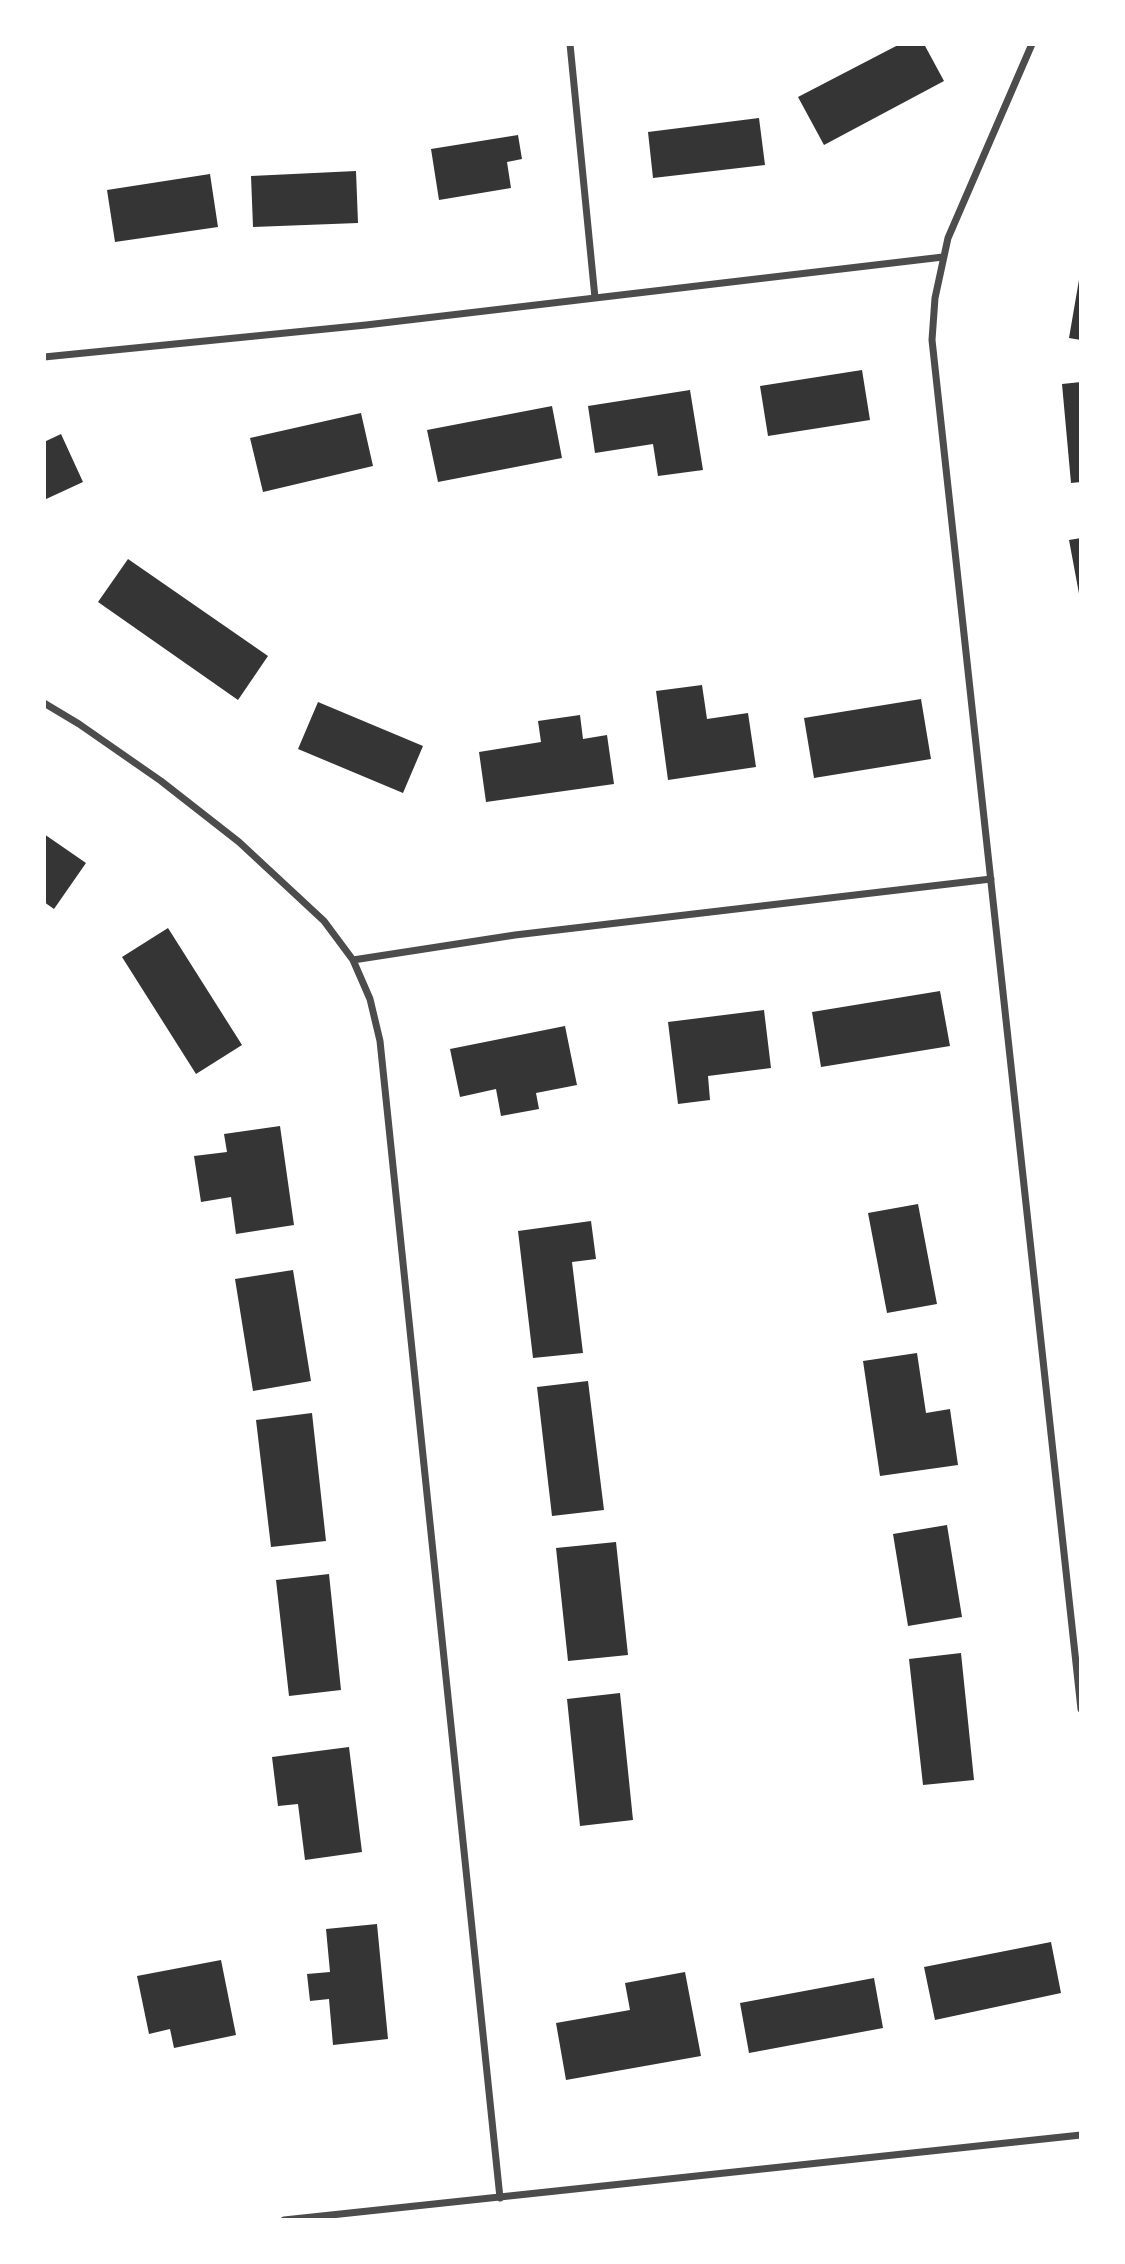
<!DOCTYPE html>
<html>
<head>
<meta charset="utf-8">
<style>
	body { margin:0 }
	#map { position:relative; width:1125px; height:2264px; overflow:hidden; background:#fff; font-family:Roboto,sans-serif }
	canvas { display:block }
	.frame { position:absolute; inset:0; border:46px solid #fff; pointer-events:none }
</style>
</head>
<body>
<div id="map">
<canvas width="1125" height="2264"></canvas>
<div class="frame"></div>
</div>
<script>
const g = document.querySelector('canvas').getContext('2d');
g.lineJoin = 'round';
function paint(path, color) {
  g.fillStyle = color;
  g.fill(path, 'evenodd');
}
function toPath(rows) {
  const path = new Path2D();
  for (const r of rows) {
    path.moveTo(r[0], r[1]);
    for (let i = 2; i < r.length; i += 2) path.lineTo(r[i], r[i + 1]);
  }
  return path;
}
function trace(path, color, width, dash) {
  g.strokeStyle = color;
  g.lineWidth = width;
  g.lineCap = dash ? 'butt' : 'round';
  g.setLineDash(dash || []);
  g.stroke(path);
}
paint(toPath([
	[900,44,924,44,944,81,824,145,798,97],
	[759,118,765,165,653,178,648,132],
	[518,135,522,159,507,162,511,188,439,200,431,149],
	[356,171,358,223,253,227,251,176],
	[210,174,218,227,115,242,107,190],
	[1080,274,1081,274,1081,340,1069,338],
	[862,370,870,420,768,436,760,386],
	[1081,382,1081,482,1071,483,1062,384],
	[690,390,703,470,658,476,653,444,595,453,588,406],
	[552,406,562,458,438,482,427,430],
	[361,413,373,466,263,492,250,438],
	[61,434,83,482,44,500,44,442],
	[1081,538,1081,599,1080,599,1069,540],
	[128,559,268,656,238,700,98,602],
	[702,685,707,719,748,713,756,767,668,780,656,691],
	[921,699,931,759,814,778,804,718],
	[318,702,423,746,403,793,298,749],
	[580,715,583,739,607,735,614,784,486,802,479,752,541,742,538,721],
	[44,834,86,863,54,909,44,902],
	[168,928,242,1045,196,1074,122,957],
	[940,991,950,1046,821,1067,812,1012],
	[764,1010,771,1068,708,1076,710,1100,678,1104,668,1022],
	[565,1026,577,1085,536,1093,539,1109,501,1116,496,1089,460,1097,450,1049],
	[280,1126,294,1225,236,1234,231,1197,201,1202,194,1156,227,1152,224,1134],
	[918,1204,937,1304,887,1313,868,1213],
	[591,1221,596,1259,572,1262,583,1353,533,1358,518,1231],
	[293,1270,311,1381,253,1391,235,1279],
	[917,1353,926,1413,950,1409,958,1465,880,1476,863,1361],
	[588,1381,604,1510,552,1516,537,1387],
	[312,1413,326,1541,271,1547,256,1420],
	[947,1525,962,1617,908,1626,893,1534],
	[616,1542,628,1655,568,1661,556,1548],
	[329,1574,341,1690,289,1696,276,1580],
	[961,1653,974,1780,923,1785,909,1659],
	[620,1693,633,1820,580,1826,567,1699],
	[349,1747,362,1852,305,1860,298,1804,278,1806,272,1757],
	[377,1924,388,2039,333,2045,329,1999,310,2001,307,1974,330,1972,326,1929],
	[1051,1942,1061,1993,935,2020,924,1967],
	[221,1960,236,2035,174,2048,170,2029,149,2034,137,1976],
	[685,1972,701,2056,566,2080,556,2023,630,2010,625,1983],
	[874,1978,883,2028,749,2053,740,2003]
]), '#353535');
trace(toPath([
	[570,44,595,298],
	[1032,44,948,238,935,298,932,340,1081,1709],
	[44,357,366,325,943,257],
	[44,703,79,724,161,781,239,842,324,921,353,960,370,999,380,1041,500,2198],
	[353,960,515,935,991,879],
	[284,2220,1081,2135]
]), '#4c4c4c', 7);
</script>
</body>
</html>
